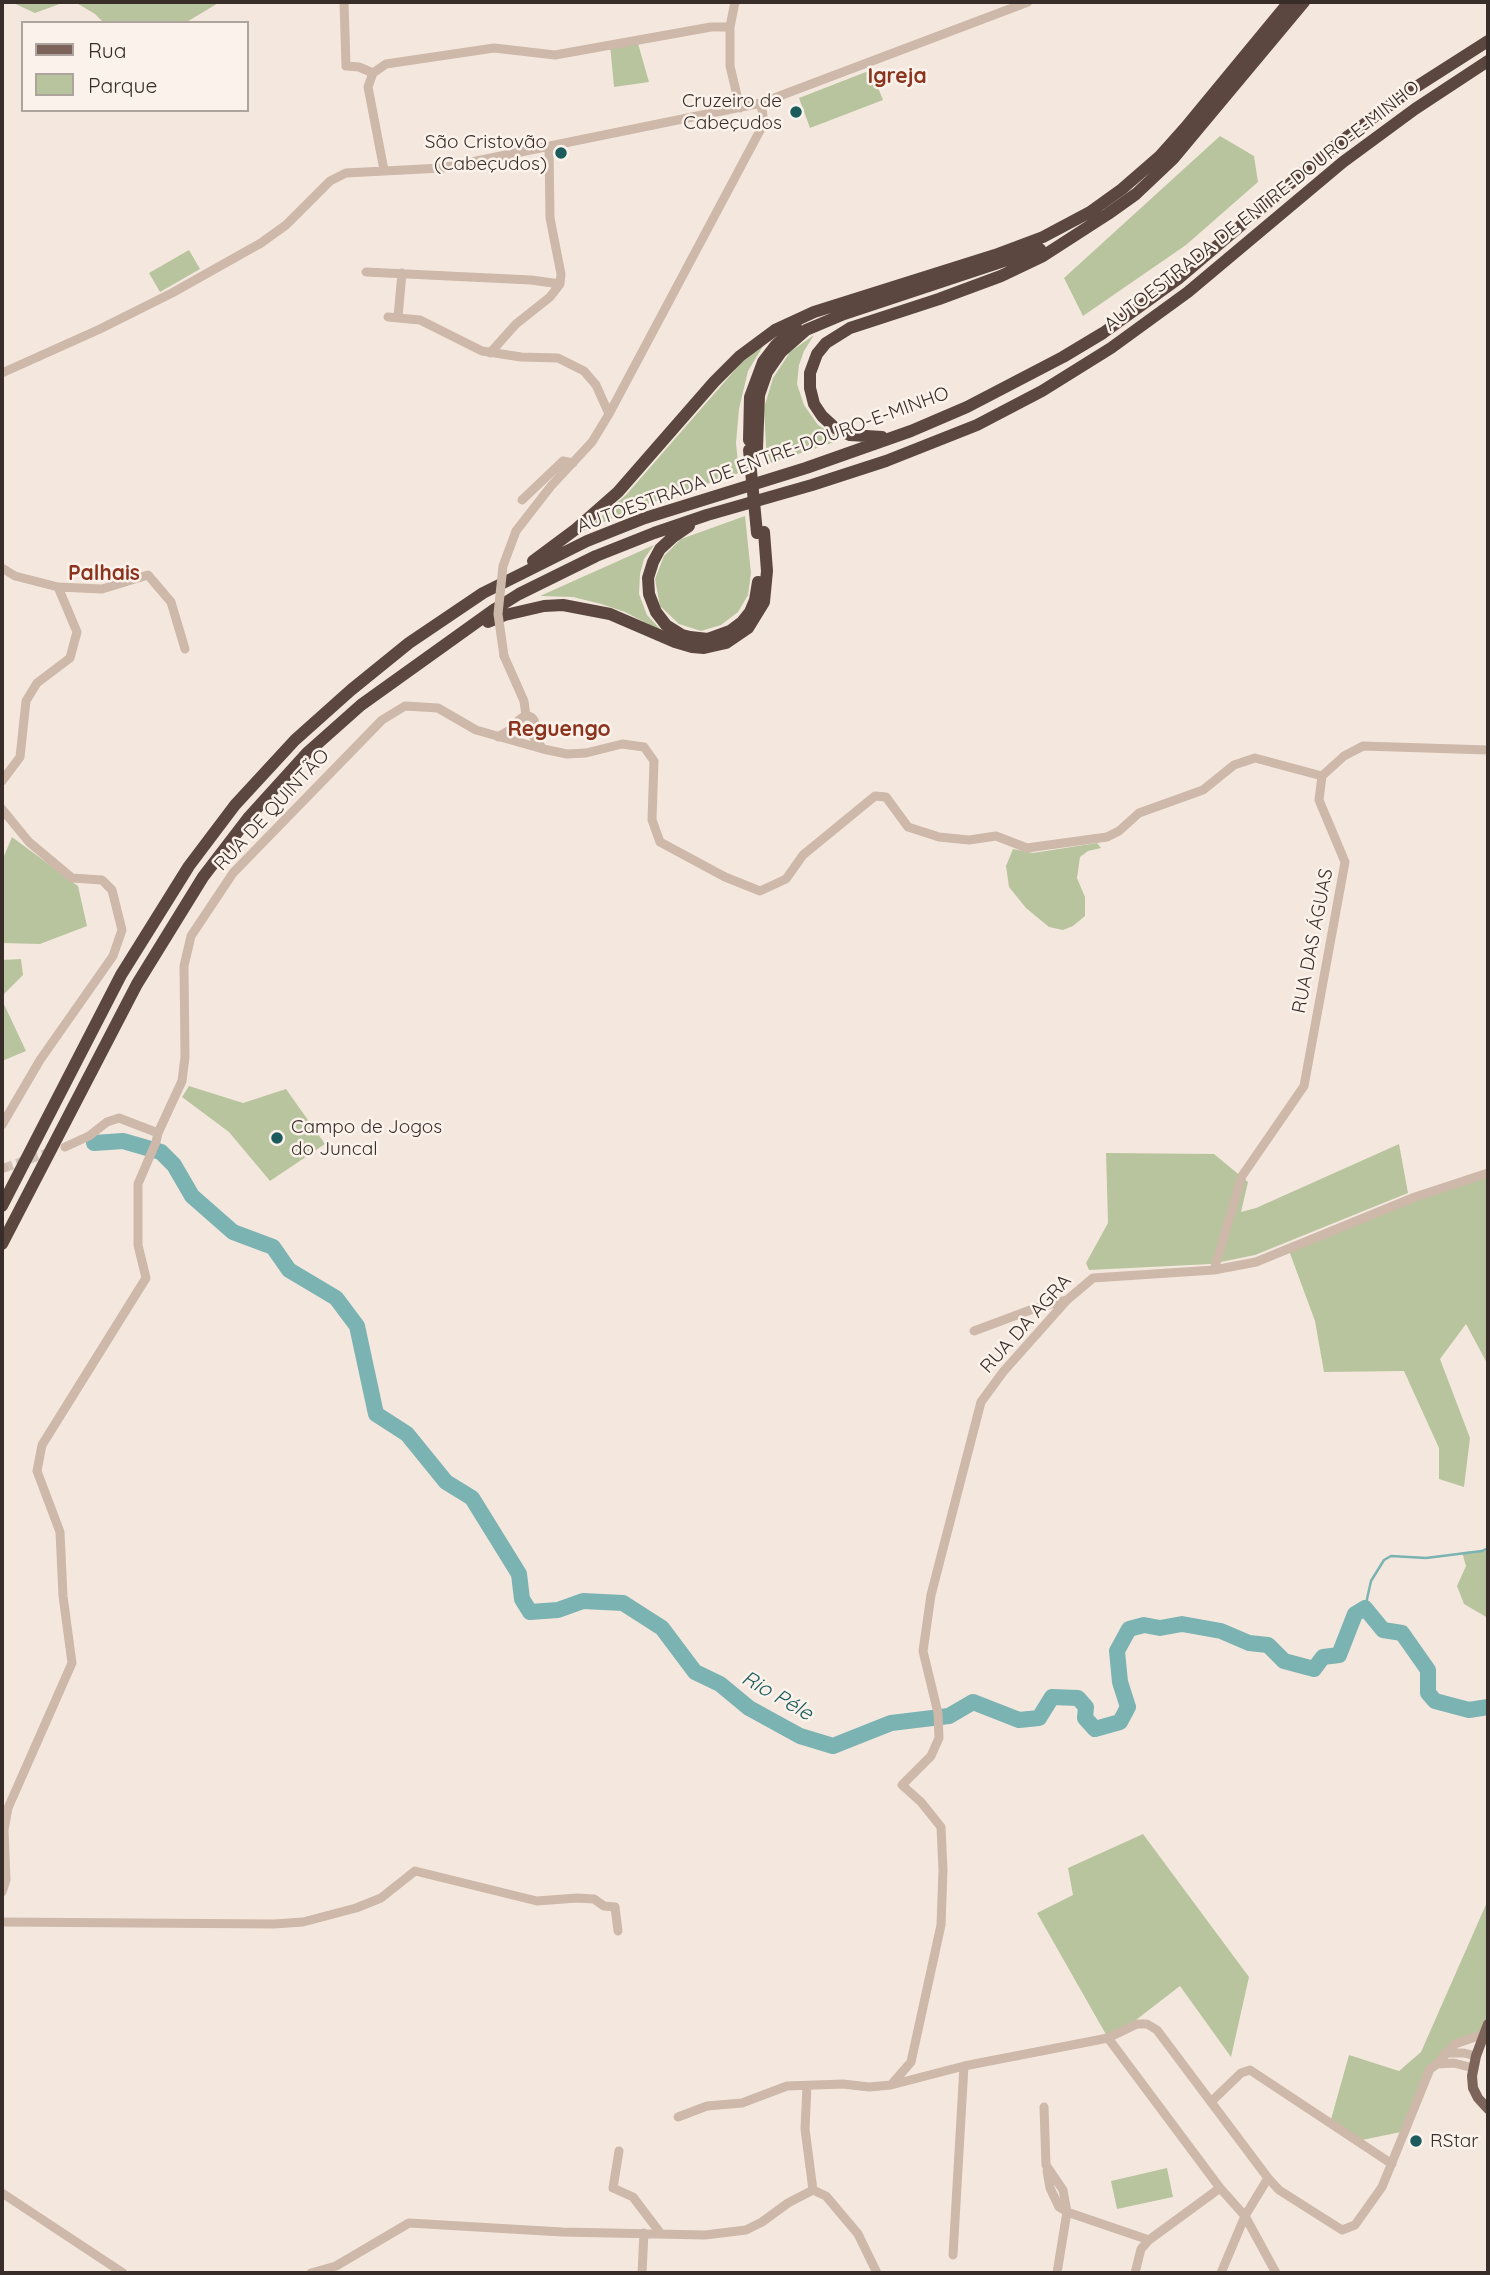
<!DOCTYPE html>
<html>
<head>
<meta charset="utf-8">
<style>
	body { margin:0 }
	#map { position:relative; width:1490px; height:2275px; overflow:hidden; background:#f4e8de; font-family:Quicksand,sans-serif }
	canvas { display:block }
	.frame { position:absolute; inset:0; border:4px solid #392d29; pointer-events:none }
	.legend { position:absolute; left:21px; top:21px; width:228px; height:91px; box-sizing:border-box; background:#fbf3eb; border:2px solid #ada49d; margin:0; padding:9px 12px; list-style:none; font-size:21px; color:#392d29 }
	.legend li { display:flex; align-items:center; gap:14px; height:35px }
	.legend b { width:35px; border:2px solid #ada49d }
</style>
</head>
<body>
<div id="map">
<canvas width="1490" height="2275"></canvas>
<div class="frame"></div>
<ul class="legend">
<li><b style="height:9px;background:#7c645a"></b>Rua</li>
<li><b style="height:19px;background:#b8c49d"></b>Parque</li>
</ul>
</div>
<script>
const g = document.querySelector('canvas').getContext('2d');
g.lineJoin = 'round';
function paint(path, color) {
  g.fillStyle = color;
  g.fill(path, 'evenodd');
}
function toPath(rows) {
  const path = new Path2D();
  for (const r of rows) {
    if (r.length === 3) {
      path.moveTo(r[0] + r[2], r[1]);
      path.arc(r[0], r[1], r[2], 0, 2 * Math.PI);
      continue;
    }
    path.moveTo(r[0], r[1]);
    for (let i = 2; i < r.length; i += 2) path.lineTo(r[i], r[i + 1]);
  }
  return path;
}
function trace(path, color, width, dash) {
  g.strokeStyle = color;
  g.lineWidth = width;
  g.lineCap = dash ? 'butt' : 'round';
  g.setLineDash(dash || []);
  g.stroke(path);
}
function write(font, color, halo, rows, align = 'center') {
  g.font = font + ' Quicksand,sans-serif';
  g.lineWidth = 5;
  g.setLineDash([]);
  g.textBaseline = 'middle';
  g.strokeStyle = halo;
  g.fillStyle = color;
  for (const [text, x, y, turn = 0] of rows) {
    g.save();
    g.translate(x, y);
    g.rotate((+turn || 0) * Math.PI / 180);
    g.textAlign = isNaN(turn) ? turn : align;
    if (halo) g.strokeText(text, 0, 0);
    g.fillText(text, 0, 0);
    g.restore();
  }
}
paint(toPath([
	[11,2,65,2,35,13],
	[75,2,220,2,185,23,104,23,95,14],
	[637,40,649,82,614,87,610,45],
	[871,70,883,100,810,128,799,98],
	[1220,136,1254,156,1258,182,1186,245,1083,316,1064,278],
	[189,250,200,269,160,292,149,273],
	[814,335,804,351,799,365,797,384,804,405,818,425,837,437,838,441,767,464,764,408,773,378,790,352],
	[766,341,748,371,739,409,736,443,739,473,639,507,585,530,626,495,741,363],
	[745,516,751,573,748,595,738,612,721,625,701,631,679,624,660,606,655,579,664,556,681,539],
	[654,545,644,559,640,574,639,594,647,615,663,632,625,612,601,604,573,597,540,596],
	[12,837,78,886,87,926,40,944,2,943,2,861],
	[1097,843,1101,848,1088,851,1080,857,1077,878,1085,897,1085,916,1073,926,1063,930,1049,927,1026,908,1009,887,1006,866,1013,849,1033,853],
	[21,959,23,975,2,996,2,960],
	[2,1000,26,1051,2,1061],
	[189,1086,243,1103,286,1089,325,1144,270,1181,229,1132,182,1097],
	[1399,1144,1408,1193,1255,1255,1211,1264,1089,1270,1086,1263,1108,1223,1106,1153,1214,1154,1248,1182,1241,1212,1256,1208],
	[1488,1173,1488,1365,1466,1324,1440,1359,1470,1438,1464,1487,1439,1479,1439,1448,1404,1371,1324,1372,1315,1321,1288,1248],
	[1488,1548,1488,1618,1464,1604,1457,1586,1466,1566,1462,1552,1482,1551],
	[1143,1834,1249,1977,1231,2057,1180,1986,1132,2023,1108,2038,1037,1913,1073,1895,1068,1868],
	[1488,1900,1488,2024,1484,2034,1455,2044,1437,2064,1406,2131,1357,2141,1330,2123,1349,2055,1399,2071,1421,2052],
	[1167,2168,1173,2197,1117,2209,1111,2181]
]), '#b8c49d');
trace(toPath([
	[1365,1608,1371,1581,1384,1560,1391,1556,1426,1558,1482,1551,1488,1548]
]), '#7bb2b2', 2.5);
trace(toPath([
	[94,1143,123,1141,161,1152,174,1165,192,1196,233,1232,273,1247,289,1270,336,1298,357,1326,376,1414,407,1434,446,1482,472,1498,519,1574,522,1599,530,1612,558,1610,583,1601,623,1603,662,1628,695,1672,720,1684,749,1708,800,1736,833,1746,891,1723,949,1716,973,1702,1019,1720,1039,1718,1052,1697,1078,1698,1086,1707,1085,1718,1095,1729,1120,1722,1128,1707,1120,1682,1117,1651,1129,1629,1144,1625,1160,1628,1182,1624,1221,1631,1249,1643,1268,1645,1284,1661,1314,1669,1323,1657,1339,1655,1355,1614,1365,1608,1383,1630,1402,1633,1428,1670,1428,1693,1435,1701,1469,1710,1488,1707]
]), '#7bb2b2', 16);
trace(toPath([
	[4,1168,50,1152]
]), '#cfc3ba', 9, [9, 4.5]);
trace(toPath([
	[344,2,346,66,359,67,373,73],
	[735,2,730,27,730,66,740,108],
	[373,73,386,64,494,48,555,55,711,27,730,27],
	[373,73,368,87,384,170],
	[366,272,531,280,560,284],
	[388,317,420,320,482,351,521,357,558,358,584,371,596,385,609,414],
	[398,317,402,273],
	[490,353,516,324,550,297,560,284,561,274,550,218,549,147],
	[2,373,100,329,172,293,261,243,286,225,330,181,346,173,442,168,761,103,1028,2],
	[522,500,563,461,573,463],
	[516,531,551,486,592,442,609,414,764,123,761,103],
	[2,568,15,576,58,587,102,589,148,575,171,602,185,649],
	[504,656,524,701,526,716],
	[527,724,8],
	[529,731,543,749,567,754,586,753,622,744,644,747,654,761,652,820,660,842,725,877,760,891,786,879,803,855,875,796,886,797,908,827,939,837,969,840,996,836,1027,848,1107,837,1119,831,1139,813,1203,790,1234,765,1255,758,1322,776],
	[498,737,510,730,520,719],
	[2,781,20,757,26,701,37,683,70,658,77,632,58,587],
	[2,809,29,842,72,878,102,880,112,890,122,930,113,956,40,1060,2,1125],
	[65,1147,89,1136,107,1122,119,1118,158,1133],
	[2,1168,4,1168],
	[1214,1270,1242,1176,1304,1086,1345,862,1319,800,1322,776,1344,756,1363,746,1488,750],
	[974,1331,1033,1309,1066,1300],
	[2,1892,6,1880,4,1830,8,1808,72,1663,63,1596,60,1532,37,1471,42,1445,146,1278,138,1245,138,1184,156,1142,158,1133,182,1081,185,1057,184,966,191,936,233,873,382,720,405,706,438,708,476,730,543,749],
	[2,1922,274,1924,303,1922,356,1908,381,1898,415,1871,537,1901,577,1898,594,1899,604,1906,615,1907,618,1931],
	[1108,2038,1137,2024,1147,2024,1157,2030,1268,2178,1279,2190,1342,2230,1355,2225,1382,2187,1430,2069,1437,2064,1455,2044,1484,2034],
	[1445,2053,1464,2053,1476,2056],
	[1437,2064,1454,2063,1473,2068],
	[891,2085,911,2062,941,1925,943,1870,941,1827,921,1802,902,1785,931,1756,939,1738,938,1713,923,1651,931,1595,981,1402,1003,1372,1067,1300,1093,1278,1214,1270,1256,1262,1415,1197,1488,1173],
	[807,2086,805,2129,813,2190],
	[1212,2101,1241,2073,1250,2070,1392,2164],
	[1044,2107,1046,2165,1063,2190,1067,2212,1057,2273],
	[678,2117,707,2106,742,2103,787,2086,843,2084,869,2087,891,2085,964,2066,1108,2038,1220,2188,1245,2216,1276,2273],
	[619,2151,613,2188,633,2197,661,2234],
	[1047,2171,1050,2188,1059,2207,1067,2212,1149,2240],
	[813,2190,826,2196,858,2234,877,2273],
	[2,2193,123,2273],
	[953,2255,964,2066],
	[311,2273,336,2266,409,2223,562,2232,705,2235,746,2230,762,2222,788,2203,813,2190],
	[642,2273,644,2233],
	[1135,2273,1141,2249,1149,2240,1220,2188],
	[1221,2273,1245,2216,1268,2178]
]), '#cdb8a9', 9);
trace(toPath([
	[1488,2024,1476,2056,1472,2076,1473,2088,1478,2098,1488,2109]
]), '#7c645a', 10);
trace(toPath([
	[882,437,850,435,835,428,822,416,814,404,810,388,810,373,817,354,826,343,850,328,939,299,1001,276,1043,256,1108,214,1136,194,1173,159,1304,2],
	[749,440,750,397,763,362,776,345,796,327],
	[757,449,759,395,767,372,781,352,806,330,844,314,1040,249],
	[689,526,673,537,660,549,653,562,648,578,649,594,656,612,666,625,682,635,690,637,708,639,730,631,742,622,750,612,755,600,758,582],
	[533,561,576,529,618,492,714,382,740,356,775,330,814,312,995,255,1043,237,1090,212,1122,189,1160,156,1185,128,1289,2],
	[488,622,505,615,544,606,563,605,610,614,675,642,692,647,704,648,726,643,748,628,764,602,767,571,764,532],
	[2,1206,121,975,189,866,235,805,295,740,351,690,409,643,483,593,587,541,645,518,806,468,911,431,967,407,1063,357,1103,333,1178,279,1332,148,1405,94,1488,41],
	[2,1244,137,984,203,877,249,817,307,753,361,705,495,609,519,594,596,556,654,533,707,515,812,485,886,461,977,425,1042,391,1111,348,1188,292,1343,162,1415,109,1488,61]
]), '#5b4740', 12);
trace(toPath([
	[504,656,498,614,503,566,516,531]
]), '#cdb8a9', 9);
trace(toPath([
	[749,450,757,533]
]), '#5b4740', 12);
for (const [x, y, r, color] of [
	[796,112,7,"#1c5c5d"],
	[561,153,7,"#1c5c5d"],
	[277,1138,7,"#1c5c5d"],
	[1416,2141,7,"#1c5c5d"]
]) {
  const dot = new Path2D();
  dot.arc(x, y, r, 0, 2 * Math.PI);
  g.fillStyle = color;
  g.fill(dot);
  trace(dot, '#fbf3eb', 2.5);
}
write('19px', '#392d29', '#fbf3eb', [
	["Cruzeiro de",782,101],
	["Cabeçudos",782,123],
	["São Cristovão",547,142],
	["(Cabeçudos)",547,164],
	["Campo de Jogos",291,1127,"left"],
	["do Juncal",291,1149,"left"],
	["RStar",1430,2141,"left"]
], 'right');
write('19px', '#392d29', '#fbf3eb', [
	["AUTOESTRADA DE ENTRE-DOURO-E-MINHO",1262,206,-38],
	["AUTOESTRADA DE ENTRE-DOURO-E-MINHO",763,460,-20],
	["RUA DE QUINTÃO",272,810,-47],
	["RUA DAS ÁGUAS",1313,941,-79],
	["RUA DA AGRA",1026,1324,-48]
]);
write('bold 21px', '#8c331e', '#fbf3eb', [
	["Igreja",897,77],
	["Palhais",104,574],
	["Reguengo",559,730]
]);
write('italic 21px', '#1c5c5d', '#fbf3eb', [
	["Rio Péle",777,1696,30]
]);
</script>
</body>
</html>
